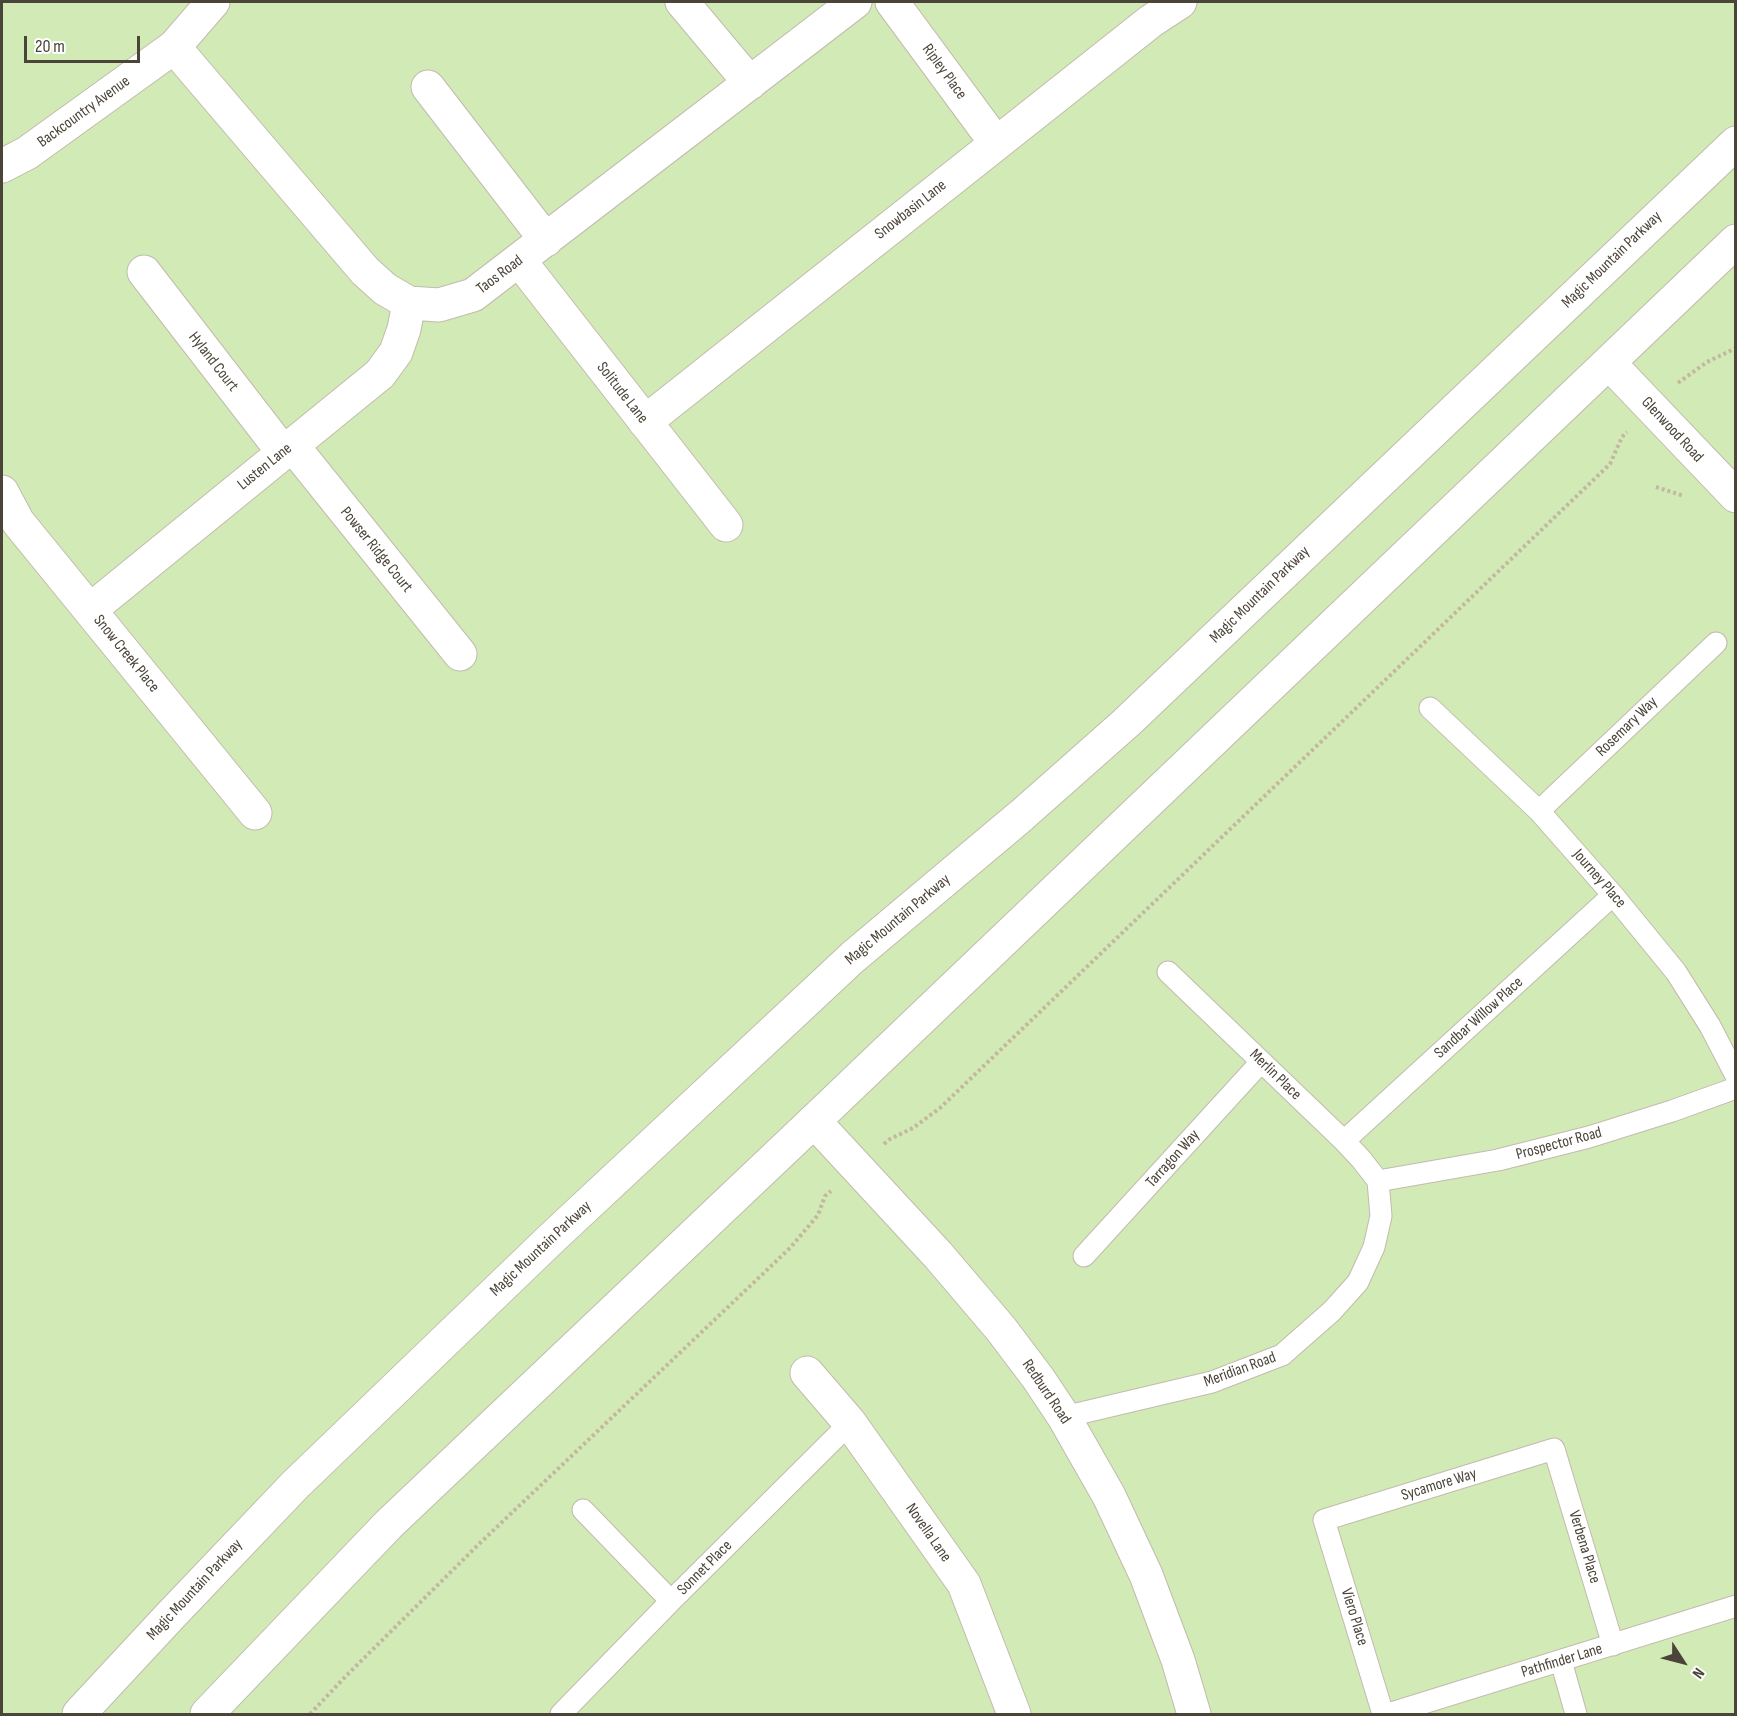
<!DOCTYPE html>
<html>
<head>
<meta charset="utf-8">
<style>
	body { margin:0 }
	#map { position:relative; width:1737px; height:1716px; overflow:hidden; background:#f6f3ec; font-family:"Sofia Sans Condensed",sans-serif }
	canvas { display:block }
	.frame { position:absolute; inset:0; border:3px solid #4b4439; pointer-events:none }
	.north { position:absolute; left:1653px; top:1632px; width:60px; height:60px; -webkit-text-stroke:4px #fff; paint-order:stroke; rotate:126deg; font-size:16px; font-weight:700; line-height:24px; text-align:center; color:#4b4439 }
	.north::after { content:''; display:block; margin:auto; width:21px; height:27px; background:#4b4439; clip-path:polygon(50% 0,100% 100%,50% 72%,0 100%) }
	.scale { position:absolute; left:24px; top:36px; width:116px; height:27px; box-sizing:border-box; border:3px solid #4b4439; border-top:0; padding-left:8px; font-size:18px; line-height:21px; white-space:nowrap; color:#4b4439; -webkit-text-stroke:4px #fff; paint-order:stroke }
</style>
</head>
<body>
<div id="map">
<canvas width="1737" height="1716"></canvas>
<div class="frame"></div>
<div class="north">N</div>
<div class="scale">20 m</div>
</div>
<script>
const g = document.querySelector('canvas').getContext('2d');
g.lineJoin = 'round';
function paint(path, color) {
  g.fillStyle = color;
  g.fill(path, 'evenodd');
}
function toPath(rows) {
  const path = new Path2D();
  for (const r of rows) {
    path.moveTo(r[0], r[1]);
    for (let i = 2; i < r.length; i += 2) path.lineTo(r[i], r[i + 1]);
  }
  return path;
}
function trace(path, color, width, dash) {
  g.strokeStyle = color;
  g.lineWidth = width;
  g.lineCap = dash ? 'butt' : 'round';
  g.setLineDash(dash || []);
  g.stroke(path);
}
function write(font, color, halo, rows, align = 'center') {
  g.font = font + ' "Sofia Sans Condensed",sans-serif';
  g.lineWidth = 4.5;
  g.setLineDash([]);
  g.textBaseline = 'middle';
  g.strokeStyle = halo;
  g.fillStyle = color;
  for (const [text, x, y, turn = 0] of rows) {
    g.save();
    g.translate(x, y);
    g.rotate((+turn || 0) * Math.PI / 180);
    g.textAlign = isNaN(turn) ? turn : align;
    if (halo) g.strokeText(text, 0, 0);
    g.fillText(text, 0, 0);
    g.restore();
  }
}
paint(toPath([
	[2,2,1735,2,1735,1714,2,1714]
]), '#d2eab5');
const service = toPath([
	[1430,708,1539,811,1613,895,1676,972,1710,1026,1736,1076],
	[1539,811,1716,643],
	[1168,972,1344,1141,1361,1159,1378,1181],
	[1344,1141,1613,895],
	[1378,1181,1498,1160,1589,1137,1672,1111,1736,1088],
	[1084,1256,1261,1062],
	[1064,1417,1212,1382,1282,1355,1332,1311,1358,1282,1374,1247,1381,1216,1378,1181],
	[583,1510,671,1601],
	[1561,1661,1576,1714],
	[561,1714,671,1601,850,1423],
	[1383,1714,1324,1520,1554,1449,1613,1645],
	[1388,1714,1736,1606]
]);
const minor = toPath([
	[682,2,750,83],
	[892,2,996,143],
	[174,47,365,271,385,289,409,303,439,305,473,295,855,2],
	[428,87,546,240],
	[519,260,726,525],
	[144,272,283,452],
	[1609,363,1736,496],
	[645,422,1151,21,1180,2],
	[292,445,460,654],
	[2,492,18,522,255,813],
	[90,610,380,374,396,352,404,329,409,303],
	[814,1121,938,1255,1001,1329,1038,1378,1064,1417,1109,1496,1146,1575,1178,1660,1194,1714],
	[807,1373,850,1423,964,1584,1014,1714]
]);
const tertiary = toPath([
	[2,166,27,153,174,47,213,2],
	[79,1714,172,1614,295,1485,553,1237,853,957,1022,815,1126,723,1736,143],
	[207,1714,389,1524,814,1121,1736,241]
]);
trace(service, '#c2bbae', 23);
trace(minor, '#c2bbae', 35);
trace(tertiary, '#c2bbae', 35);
trace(toPath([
	[1678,383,1707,362,1736,348],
	[1656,487,1684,496],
	[884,1144,890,1139,913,1128,940,1108,1610,464,1622,437,1627,432],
	[310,1714,347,1675,479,1544,790,1248,818,1215,825,1196,831,1191]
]), '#c4b79f', 4, [3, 3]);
trace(service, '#fff', 21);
trace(minor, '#fff', 33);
trace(tertiary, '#fff', 33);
write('16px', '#4b4439', '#fff', [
	["Ripley Place",944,72,54],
	["Backcountry Avenue",84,112,-36],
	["Snowbasin Lane",911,210,-38],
	["Magic Mountain Parkway",1612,260,-44],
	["Taos Road",500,275,-37],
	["Hyland Court",213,362,52],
	["Solitude Lane",622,393,52],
	["Glenwood Road",1672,430,47],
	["Lusten Lane",265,467,-39],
	["Powser Ridge Court",376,550,51],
	["Magic Mountain Parkway",1260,595,-44],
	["Snow Creek Place",126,654,51],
	["Rosemary Way",1627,727,-44],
	["Journey Place",1599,879,49],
	["Magic Mountain Parkway",898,920,-40],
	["Sandbar Willow Place",1479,1018,-42],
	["Merlin Place",1275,1075,44],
	["Prospector Road",1559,1144,-15],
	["Tarragon Way",1173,1159,-48],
	["Magic Mountain Parkway",541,1249,-43],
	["Meridian Road",1240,1370,-20],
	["Redburd Road",1046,1392,56],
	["Sycamore Way",1439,1485,-17],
	["Novella Lane",928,1533,55],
	["Verbena Place",1584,1547,73],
	["Sonnet Place",705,1568,-45],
	["Magic Mountain Parkway",195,1590,-47],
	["Viero Place",1354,1617,73],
	["Pathfinder Lane",1562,1661,-17]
]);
</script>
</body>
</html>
